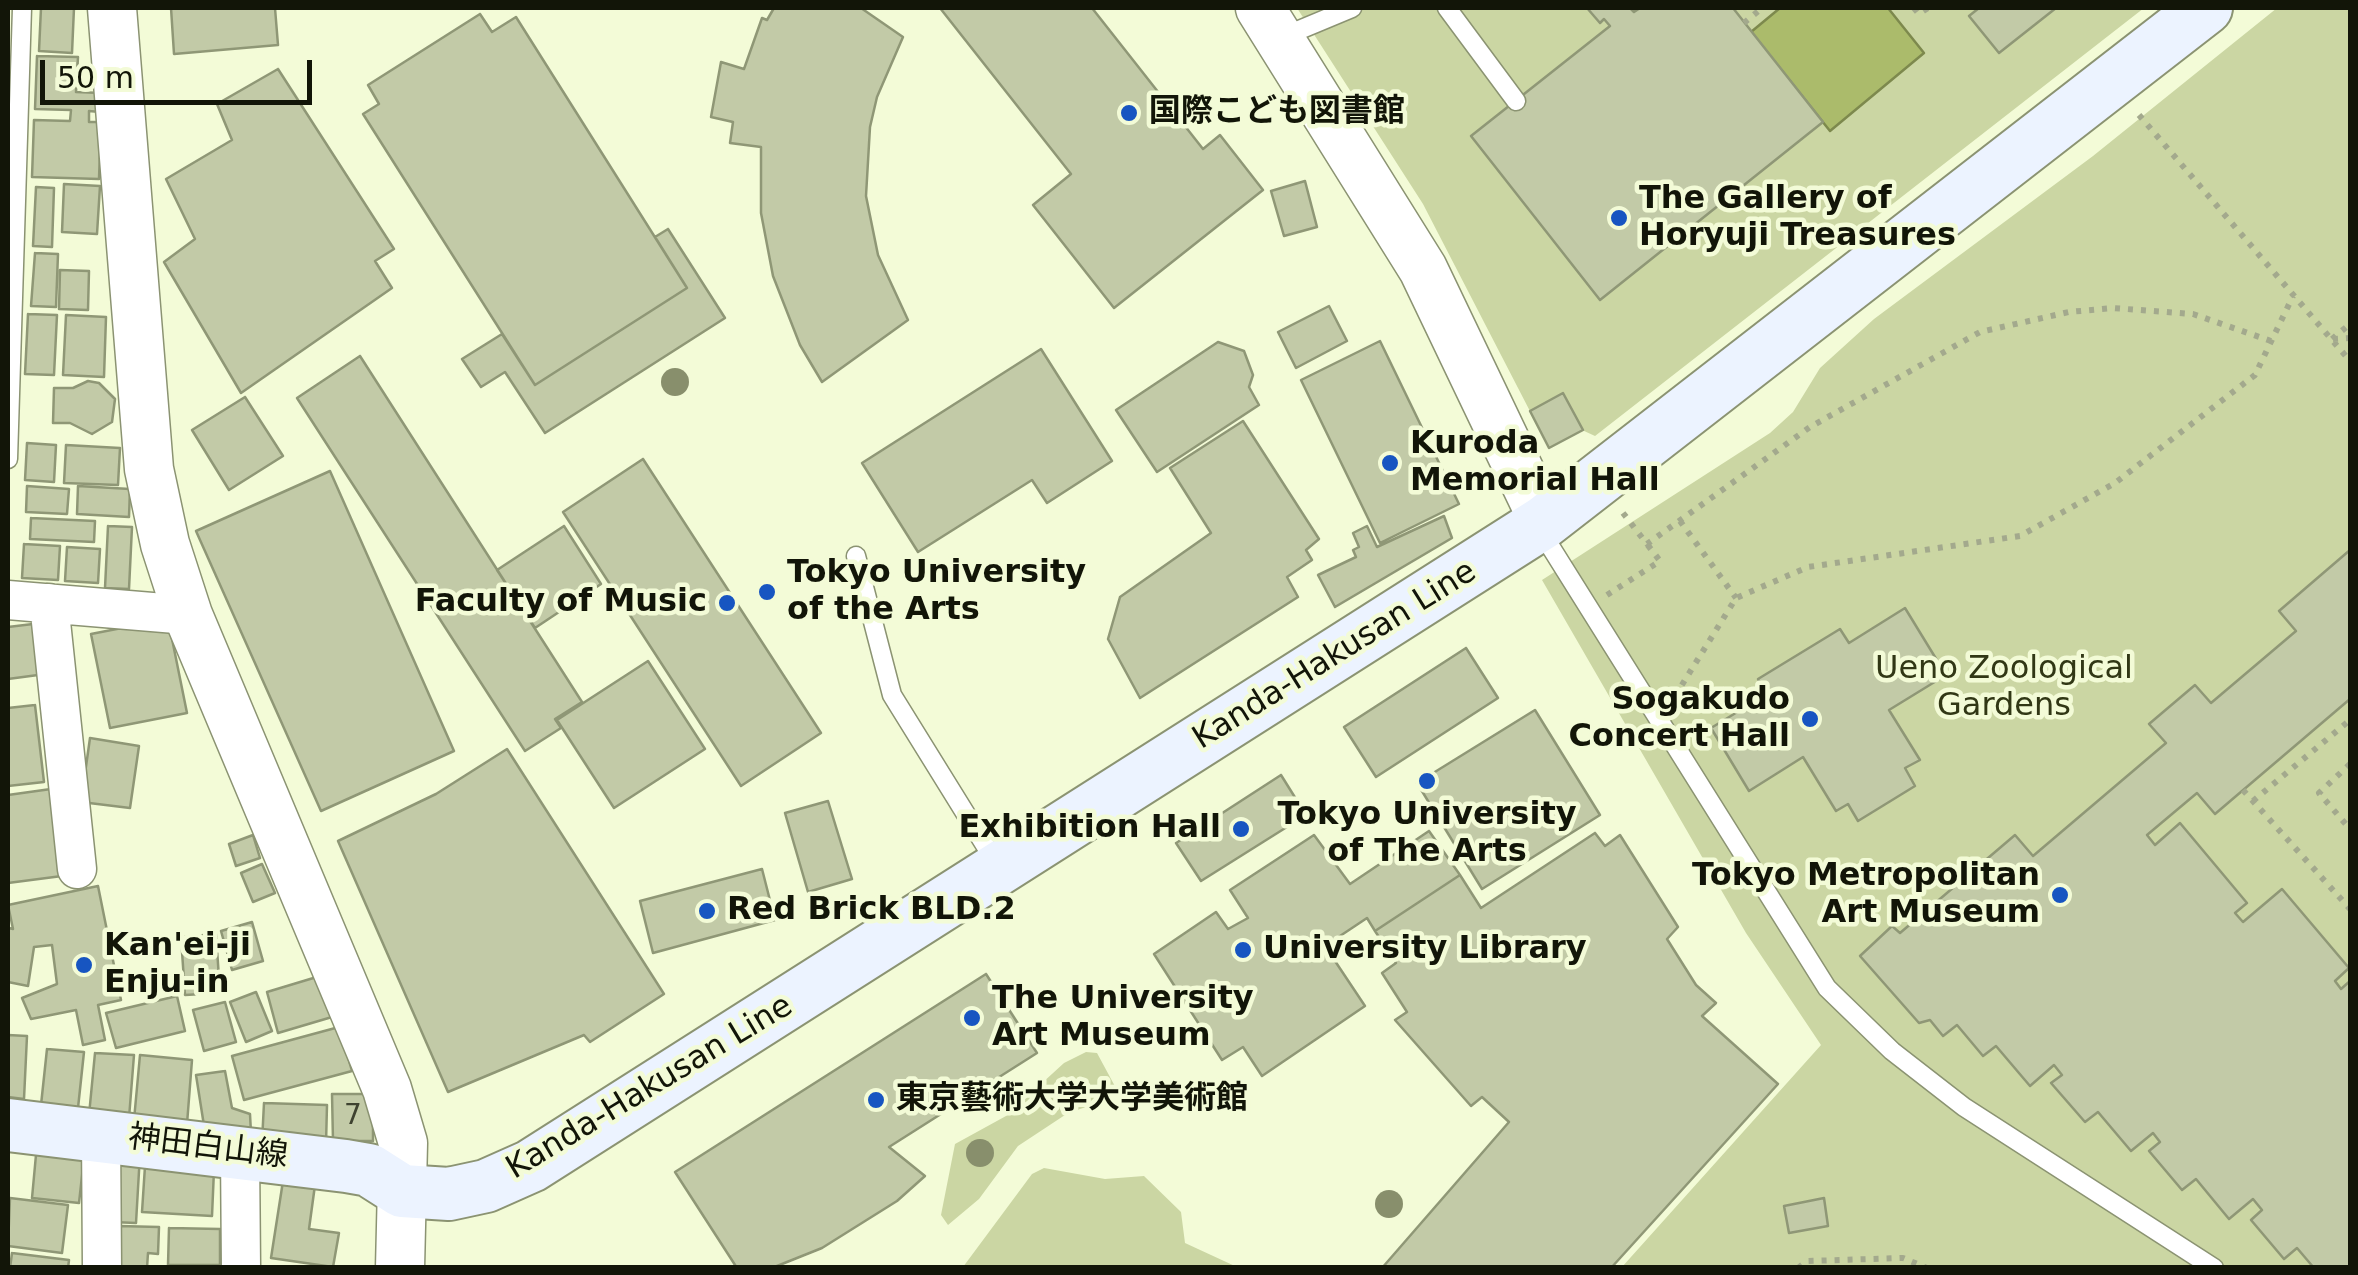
<!DOCTYPE html>
<html>
<head>
<meta charset="utf-8">
<style>
	body { margin:0 }
	#map { position:relative; width:2358px; height:1275px; overflow:hidden; background:#f3fbd7; font-family:"DejaVu Sans",sans-serif }
	canvas { display:block }
	.frame { position:absolute; inset:0; border:10px solid #121508; pointer-events:none }
	.scale { position:absolute; left:40px; top:60px; width:272px; height:45px; box-sizing:border-box; border:5px solid #121508; border-top:0; padding-left:12px; font-size:30px; line-height:35px; white-space:nowrap; color:#121508; -webkit-text-stroke:8px #f3fbd7; paint-order:stroke }
</style>
</head>
<body>
<div id="map">
<canvas width="2358" height="1275"></canvas>
<div class="frame"></div>
<div class="scale">50 m</div>
</div>
<script>
const g = document.querySelector('canvas').getContext('2d');
g.lineJoin = 'round';
function paint(path, color) {
  g.fillStyle = color;
  g.fill(path, 'evenodd');
}
function toPath(rows) {
  const path = new Path2D();
  for (const r of rows) {
    path.moveTo(r[0], r[1]);
    for (let i = 2; i < r.length; i += 2) path.lineTo(r[i], r[i + 1]);
  }
  return path;
}
function trace(path, color, width, dash) {
  g.strokeStyle = color;
  g.lineWidth = width;
  g.lineCap = dash ? 'butt' : 'round';
  g.setLineDash(dash || []);
  g.stroke(path);
}
function write(font, color, halo, rows, align = 'center') {
  g.font = font + ' "DejaVu Sans","Noto Sans JP",sans-serif';
  g.lineWidth = 9;
  g.setLineDash([]);
  g.textBaseline = 'middle';
  g.strokeStyle = halo;
  g.fillStyle = color;
  for (const [text, x, y, turn = 0] of rows) {
    g.save();
    g.translate(x, y);
    g.rotate((+turn || 0) * Math.PI / 180);
    g.textAlign = isNaN(turn) ? turn : align;
    if (halo) g.strokeText(text, 0, 0);
    g.fillText(text, 0, 0);
    g.restore();
  }
}
paint(toPath([
	[1297,8,2144,8,1595,436,1582,430,1549,448,1423,204],
	[2277,8,2350,8,2350,1267,1622,1267,1821,1045,1746,933,1542,580,1770,433,1793,412,1820,368,1874,319,2093,156],
	[1086,1052,1097,1053,1117,1090,1104,1101,1068,1113,1018,1146,979,1199,948,1225,941,1215,955,1144,1006,1116,1064,1063],
	[1044,1168,1105,1179,1144,1176,1181,1212,1185,1243,1237,1267,963,1267,1032,1174]
]), '#cbd6a3');
const water = toPath([
	[1780,8,1888,8,1924,53,1830,131,1751,32,1780,8]
]);
paint(water, '#abbb6b');
trace(water, '#7d894d', 2.5);
const building = toPath([
	[41,8,74,8,72,53,39,51,41,8],
	[171,8,275,8,278,45,174,54,171,8],
	[774,8,861,8,903,37,877,97,870,127,866,196,878,255,908,320,822,382,800,345,773,276,761,213,761,147,730,143,733,122,711,117,721,62,744,69,762,18,767,20,774,8],
	[940,8,1092,8,1203,149,1220,135,1263,190,1114,308,1033,205,1071,174,940,8],
	[1587,8,1630,8,1634,12,1640,8,1733,8,1823,122,1600,300,1471,136,1610,26,1604,19,1600,23,1587,8],
	[1979,8,2056,8,1999,53,1969,16,1979,8],
	[480,14,492,32,516,17,687,288,535,385,363,114,379,104,368,85,480,14],
	[37,56,78,57,76,92,101,93,100,112,89,111,89,122,101,122,99,179,32,177,34,120,70,121,71,110,35,109,37,56],
	[278,69,394,249,375,261,392,288,241,393,164,262,195,239,166,179,232,140,217,104,278,69],
	[1305,181,1317,227,1284,236,1271,191,1305,181],
	[64,184,100,186,97,234,62,232,64,184],
	[36,187,54,188,52,247,33,246,36,187],
	[668,229,725,318,545,433,505,372,481,387,462,359,502,334,535,385,687,288,655,237,668,229],
	[35,253,58,254,56,307,31,306,35,253],
	[60,270,89,271,88,310,59,309,60,270],
	[1329,306,1347,341,1296,368,1278,332,1329,306],
	[28,314,57,315,54,375,25,374,28,314],
	[66,315,106,317,104,377,63,375,66,315],
	[1380,341,1459,504,1380,543,1301,380,1380,341],
	[1218,342,1244,351,1253,375,1249,387,1259,405,1157,472,1116,410,1218,342],
	[1041,349,1112,461,1047,503,1032,480,918,552,862,463,1041,349],
	[360,356,582,702,555,719,561,728,525,751,297,398,360,356],
	[88,381,99,383,115,399,112,422,92,434,70,423,53,423,54,388,73,388,88,381],
	[1563,393,1583,430,1549,448,1530,411,1563,393],
	[245,397,283,456,229,490,192,430,245,397],
	[1243,421,1319,539,1306,550,1312,560,1287,577,1298,597,1140,698,1108,639,1120,597,1211,533,1170,468,1243,421],
	[27,443,56,445,54,482,25,480,27,443],
	[66,445,120,448,118,485,64,483,66,445],
	[643,459,821,733,741,786,563,512,643,459],
	[330,471,454,751,321,811,196,531,330,471],
	[27,486,69,489,67,514,26,512,27,486],
	[78,486,130,489,129,517,77,514,78,486],
	[1444,516,1452,538,1335,607,1318,575,1356,557,1353,550,1359,547,1353,533,1367,526,1377,547,1444,516],
	[31,518,95,521,94,542,30,539,31,518],
	[108,526,132,527,129,589,105,588,108,526],
	[564,526,601,584,535,628,497,570,564,526],
	[24,544,60,546,58,580,22,578,24,544],
	[67,547,100,549,98,583,65,581,67,547],
	[2350,550,2350,699,2215,814,2197,793,2147,835,2155,845,2180,823,2247,903,2235,913,2243,922,2282,889,2349,968,2335,981,2341,989,2350,981,2350,1268,2314,1268,2297,1248,2284,1259,2251,1220,2262,1210,2253,1199,2229,1219,2196,1179,2182,1190,2149,1151,2160,1142,2153,1133,2131,1151,2098,1112,2085,1122,2051,1083,2062,1075,2054,1065,2030,1086,1996,1046,1983,1056,1957,1025,1943,1036,1930,1020,1919,1023,1860,956,1892,926,1900,933,2015,835,2033,856,2166,743,2149,724,2195,685,2211,703,2296,631,2279,611,2350,550],
	[1905,608,1946,675,1889,710,1920,760,1905,768,1915,786,1858,821,1848,804,1836,811,1803,757,1749,791,1711,728,1767,694,1758,679,1840,629,1849,643,1905,608],
	[168,619,187,713,110,728,91,634,168,619],
	[33,624,38,675,8,679,8,627,33,624],
	[1466,648,1498,698,1376,777,1344,727,1466,648],
	[648,661,705,749,614,808,557,720,648,661],
	[35,705,44,782,8,786,8,708,35,705],
	[1535,710,1600,815,1482,889,1417,783,1535,710],
	[90,738,139,746,130,808,81,802,90,738],
	[507,749,664,994,590,1042,584,1035,448,1092,338,841,436,794,507,749],
	[1281,775,1306,815,1201,881,1176,843,1281,775],
	[51,789,62,876,8,883,8,795,51,789],
	[828,801,852,879,808,892,785,813,828,801],
	[1429,831,1460,875,1375,931,1367,918,1325,946,1365,1006,1262,1076,1243,1047,1222,1060,1154,954,1216,912,1228,929,1248,918,1230,890,1314,835,1350,884,1429,831],
	[1595,833,1605,846,1620,835,1678,927,1667,939,1696,985,1716,1003,1702,1016,1778,1084,1611,1268,1382,1268,1509,1122,1482,1097,1471,1106,1395,1020,1407,1012,1382,973,1396,963,1375,931,1460,875,1481,908,1595,833],
	[253,835,260,858,236,866,229,844,253,835],
	[262,864,275,893,253,902,241,873,262,864],
	[762,869,775,920,653,953,640,901,762,869],
	[98,886,121,1000,98,1005,105,1040,83,1045,76,1010,31,1019,22,998,57,984,52,945,34,947,28,986,8,982,8,938,9,928,13,929,8,905,98,886],
	[252,922,263,961,232,970,221,931,252,922],
	[216,934,220,993,185,995,181,937,216,934],
	[986,974,1037,1053,889,1147,925,1176,897,1201,822,1248,772,1268,737,1268,675,1172,986,974],
	[320,976,332,1017,278,1033,267,992,320,976],
	[256,992,272,1031,246,1042,230,1002,256,992],
	[177,996,185,1031,116,1048,106,1013,177,996],
	[225,1002,236,1042,204,1051,193,1010,225,1002],
	[339,1027,352,1071,244,1100,232,1056,339,1027],
	[8,1035,27,1036,24,1099,8,1097,8,1035],
	[47,1049,84,1052,78,1108,41,1105,47,1049],
	[95,1053,134,1055,129,1118,89,1115,95,1053],
	[140,1055,192,1060,187,1124,134,1120,140,1055],
	[225,1071,232,1108,250,1114,251,1133,205,1132,196,1075,225,1071],
	[332,1094,373,1094,373,1141,333,1141,332,1094],
	[264,1103,327,1105,326,1144,262,1142,264,1103],
	[37,1144,85,1149,79,1203,32,1198,37,1144],
	[116,1153,140,1154,136,1223,112,1222,116,1153],
	[145,1166,214,1170,212,1216,142,1212,145,1166],
	[283,1181,315,1185,309,1229,339,1233,333,1267,271,1258,283,1181],
	[10,1198,68,1205,62,1253,8,1246,10,1198],
	[1824,1198,1828,1226,1789,1233,1784,1206,1824,1198],
	[119,1226,159,1227,158,1254,148,1253,147,1268,118,1268,119,1226],
	[169,1228,220,1229,220,1265,168,1265,169,1228],
	[12,1253,69,1260,68,1268,10,1268,12,1253]
]);
paint(building, '#c2caa7');
trace(building, '#8f9776', 2.5);
const service = toPath([
	[1447,8,1516,101],
	[1280,38,1352,8],
	[8,459,22,8],
	[1540,530,1827,988,1892,1051,1964,1107,2214,1268],
	[856,556,892,695,998,866]
]);
const minor = toPath([
	[8,600,188,615],
	[49,603,77,869],
	[101,1135,102,1268],
	[240,1152,241,1268]
]);
const tertiary = toPath([
	[112,8,149,469,165,544,188,615,387,1089,403,1143,400,1268],
	[1260,8,1423,269,1544,522]
]);
const secondary = toPath([
	[8,1125,346,1166,369,1170,402,1191,449,1194,486,1186,531,1166,1544,522,2206,8]
]);
trace(service, '#8b9372', 21);
trace(minor, '#8b9372', 41);
trace(tertiary, '#8b9372', 51);
trace(secondary, '#8b9372', 56);
trace(toPath([
	[1914,8,1919,14,1928,8],
	[1744,23,1762,8],
	[2139,115,2350,361],
	[2332,339,2350,324],
	[2333,339,2350,338],
	[1623,513,1647,544,1810,427,1980,332,2069,312,2113,308,2193,314,2271,341],
	[1680,521,1736,598],
	[1607,595,1660,561,1647,544],
	[1675,696,1736,598,1808,567,2020,536,2115,483,2255,375,2293,296],
	[2350,764,2319,793,2350,829],
	[2243,790,2350,909],
	[2253,801,2350,720],
	[1798,1268,1807,1261,1903,1258,1927,1268]
]), '#a3a98d', 6, [5, 8]);
trace(service, '#fff', 18);
trace(minor, '#fff', 38);
trace(tertiary, '#fff', 48);
trace(secondary, '#ecf3ff', 52);
g.fillStyle = '#888f6c';
for (const [x, y] of [
	[675,382],
	[980,1153],
	[1389,1204]
]) {
  g.beginPath();
  g.arc(x, y, 14, 0, 2 * Math.PI);
  g.fill();
}
for (const [x, y, r, color] of [
	[1129,113,10,"#1755c1"],
	[1619,218,10,"#1755c1"],
	[1390,463,10,"#1755c1"],
	[767,592,10,"#1755c1"],
	[727,603,10,"#1755c1"],
	[1810,719,10,"#1755c1"],
	[1427,781,10,"#1755c1"],
	[1241,829,10,"#1755c1"],
	[2060,895,10,"#1755c1"],
	[707,911,10,"#1755c1"],
	[1243,950,10,"#1755c1"],
	[84,965,10,"#1755c1"],
	[972,1018,10,"#1755c1"],
	[876,1100,10,"#1755c1"]
]) {
  const dot = new Path2D();
  dot.arc(x, y, r, 0, 2 * Math.PI);
  g.fillStyle = color;
  g.fill(dot);
  trace(dot, '#f3fbd7', 4);
}
write('28px', '#3e4230', null, [
	["7",353,1117]
]);
write('bold 32px', '#121508', '#f3fbd7', [
	["国際こども図書館",1149,113],
	["The Gallery of",1639,200],
	["Horyuji Treasures",1639,237],
	["Kuroda",1410,445],
	["Memorial Hall",1410,482],
	["Tokyo University",787,574],
	["of the Arts",787,611],
	["Faculty of Music",707,603,"right"],
	["Sogakudo",1790,701,"right"],
	["Concert Hall",1790,738,"right"],
	["Tokyo University",1427,816,"center"],
	["of The Arts",1427,853,"center"],
	["Exhibition Hall",1221,829,"right"],
	["Tokyo Metropolitan",2040,877,"right"],
	["Art Museum",2040,914,"right"],
	["Red Brick BLD.2",727,911],
	["Kan'ei-ji",104,947],
	["Enju-in",104,984],
	["University Library",1263,950],
	["The University",992,1000],
	["Art Museum",992,1037],
	["東京藝術大学大学美術館",896,1100]
], 'left');
write('32px', '#121508', '#f3fbd7', [
	["Kanda-Hakusan Line",1335,656,-32],
	["Kanda-Hakusan Line",650,1088,-31],
	["神田白山線",208,1148,7]
]);
write('32px', '#313715', '#f3fbd7', [
	["Ueno Zoological",2004,670],
	["Gardens",2004,707]
]);
</script>
</body>
</html>
